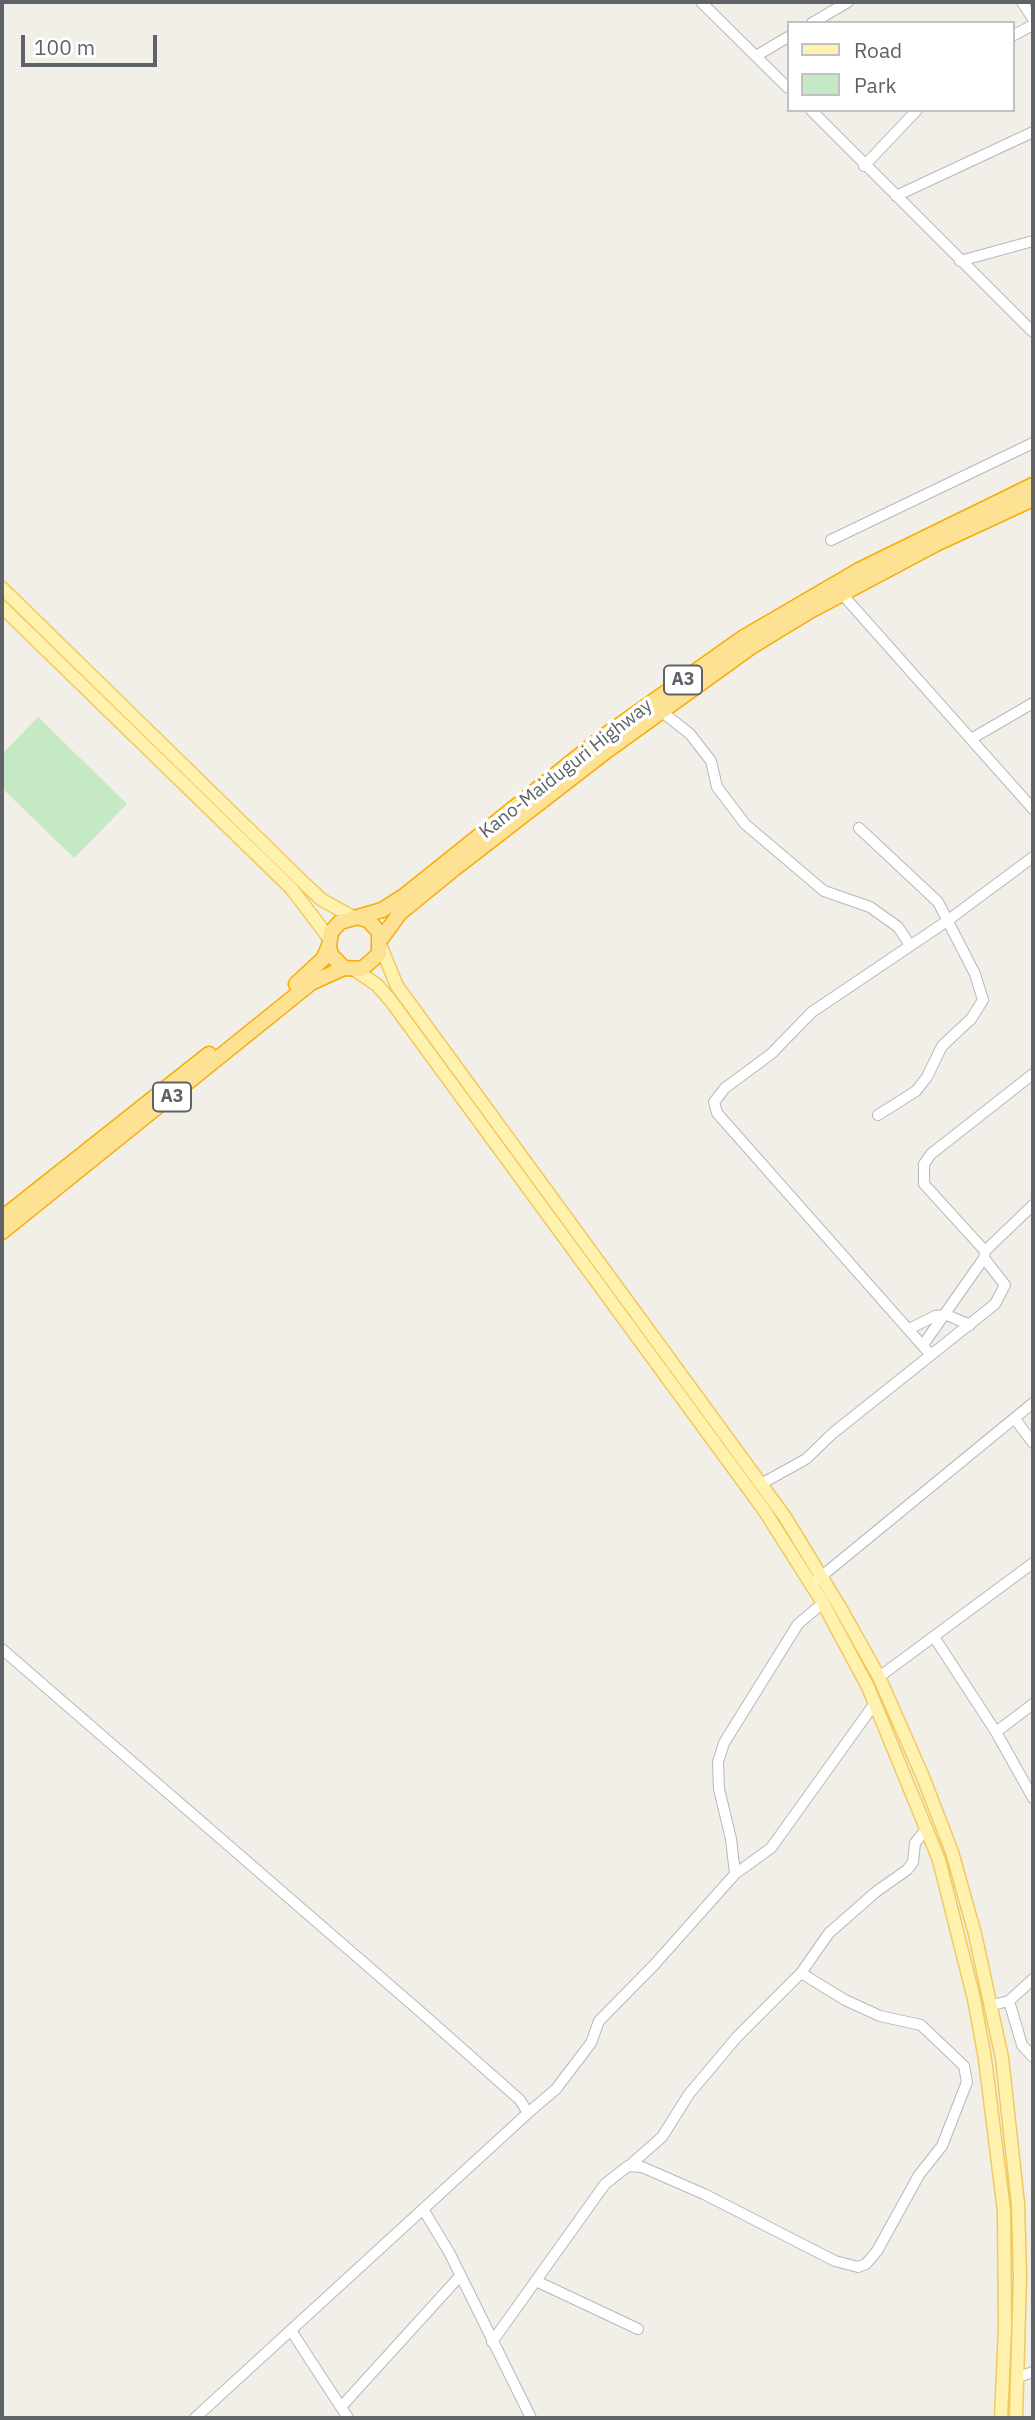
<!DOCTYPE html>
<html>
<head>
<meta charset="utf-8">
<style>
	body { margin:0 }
	#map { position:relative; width:1035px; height:2420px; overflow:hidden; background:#f1efe8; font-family:"IBM Plex Sans",sans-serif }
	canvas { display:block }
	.frame { position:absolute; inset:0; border:4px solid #5f6368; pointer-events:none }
	.legend { position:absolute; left:787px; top:21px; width:228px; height:91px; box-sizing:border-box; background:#fff; border:2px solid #bfc1c3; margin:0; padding:9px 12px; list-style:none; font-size:21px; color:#5f6368 }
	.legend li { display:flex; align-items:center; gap:14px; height:35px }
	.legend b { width:35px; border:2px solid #bfc1c3 }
	.scale { position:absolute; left:21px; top:35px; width:136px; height:32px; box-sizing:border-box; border:4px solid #5f6368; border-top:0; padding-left:9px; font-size:21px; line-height:24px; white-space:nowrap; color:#5f6368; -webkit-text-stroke:5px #fff; paint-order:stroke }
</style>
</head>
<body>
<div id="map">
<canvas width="1035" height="2420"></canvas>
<div class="frame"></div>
<ul class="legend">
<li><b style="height:9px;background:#fff2af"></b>Road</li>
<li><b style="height:19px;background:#c5e8c5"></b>Park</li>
</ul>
<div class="scale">100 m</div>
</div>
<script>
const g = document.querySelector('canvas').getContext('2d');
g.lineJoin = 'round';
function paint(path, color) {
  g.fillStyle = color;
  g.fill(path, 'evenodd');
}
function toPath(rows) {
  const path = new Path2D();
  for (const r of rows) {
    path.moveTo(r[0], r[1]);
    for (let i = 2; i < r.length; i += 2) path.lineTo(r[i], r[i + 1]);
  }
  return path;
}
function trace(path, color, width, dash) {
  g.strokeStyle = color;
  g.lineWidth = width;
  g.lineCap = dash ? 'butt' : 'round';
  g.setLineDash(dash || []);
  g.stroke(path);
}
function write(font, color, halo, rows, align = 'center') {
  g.font = font + ' "IBM Plex Sans",sans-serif';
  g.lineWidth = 7;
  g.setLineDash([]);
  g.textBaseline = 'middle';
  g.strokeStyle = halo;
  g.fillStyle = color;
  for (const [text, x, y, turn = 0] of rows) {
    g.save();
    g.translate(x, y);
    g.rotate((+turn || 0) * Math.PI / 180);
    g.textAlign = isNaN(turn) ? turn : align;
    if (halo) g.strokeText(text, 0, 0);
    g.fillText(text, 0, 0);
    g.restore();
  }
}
paint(toPath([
	[38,717,127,804,74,858,2,788,2,754]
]), '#c5e8c5');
const minor = toPath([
	[701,2,788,88],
	[1022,2,1033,19],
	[812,23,848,2],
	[1012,36,1033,25],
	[756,56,788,37],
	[811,110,1033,332],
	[864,166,917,110],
	[896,196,1033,132],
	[960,261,1033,241],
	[831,540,1033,443],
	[842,594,1033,809],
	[661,711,690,734,711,761,717,787,745,824,824,891,870,907,898,927,910,945],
	[971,739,1033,703],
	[859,828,938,902,975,974,983,1000,971,1019,942,1046,927,1077,916,1091,878,1115],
	[985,1251,924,1184,924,1164,931,1154,1033,1074],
	[909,1329,935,1316,947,1315,970,1325],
	[923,1345,984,1258],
	[930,1354,717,1113,714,1102,725,1088,771,1054,812,1012,947,921,1033,857],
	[1015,1419,1033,1443],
	[761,1484,806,1459,833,1433,995,1304,1005,1285,984,1258,985,1251,1033,1205],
	[817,1580,1033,1403],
	[934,1637,996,1732,1033,1798],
	[2,1649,423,2014,520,2100,528,2113,195,2418],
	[879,1677,1033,1563],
	[996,1732,1033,1704],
	[735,1874,731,1839,719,1789,718,1762,724,1743,798,1624,823,1603],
	[1009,2001,1022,2045,1033,2057],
	[992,2005,1009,2001,1033,1979],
	[528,2113,556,2089,591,2043,599,2021,654,1965,735,1874,771,1848,875,1703],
	[629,2166,662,2137,689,2094,737,2037,801,1973,829,1933,877,1891,907,1870,913,1862,915,1843,927,1828],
	[423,2209,449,2252,531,2418],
	[536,2281,638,2329],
	[292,2332,348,2418],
	[492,2342,605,2184,628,2166,642,2167,704,2194,835,2261,858,2267,866,2264,877,2251,919,2175,942,2146,967,2082,964,2066,921,2025,880,2016,845,2000,801,1973],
	[1018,2377,1033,2372],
	[341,2407,460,2276]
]);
const major = toPath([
	[2,588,307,886,322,900,353,917],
	[2,607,291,888,329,938],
	[381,947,397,986,785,1517,841,1609,879,1677,923,1777,952,1852,975,1934,1002,2058,1018,2204,1020,2276,1016,2418],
	[355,970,377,985,391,1001,764,1510,823,1603,868,1687,939,1860,974,1999,985,2059,1004,2211,1005,2328,1001,2418]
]);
const highway = toPath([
	[360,918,368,920,379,932,379,954,362,969,344,968,331,955,329,946,331,932,340,922,382,910,404,896,600,739,744,637,859,570,1033,485],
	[381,939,400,913,454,869,608,750,751,647,810,611,936,544,1033,499],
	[296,984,323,959,329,946],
	[2,1218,209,1054],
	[2,1232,311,983,344,968]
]);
trace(minor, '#b5b8bc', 12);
trace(major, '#f2c960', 15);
trace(highway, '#f9ab00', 17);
trace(minor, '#fff', 10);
trace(major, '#fff2af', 12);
trace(highway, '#fde293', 14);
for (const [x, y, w] of [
	[683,680,38],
	[172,1097,38]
]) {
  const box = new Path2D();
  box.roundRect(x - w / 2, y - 14.5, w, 29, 5);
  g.fillStyle = '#fff';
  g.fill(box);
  trace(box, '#5f6368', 2);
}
write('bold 18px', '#5f6368', null, [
	["A3",683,680],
	["A3",172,1097]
]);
write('19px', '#5f6368', '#fff', [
	["Kano-Maiduguri Highway",566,769,-38]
]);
</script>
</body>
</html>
